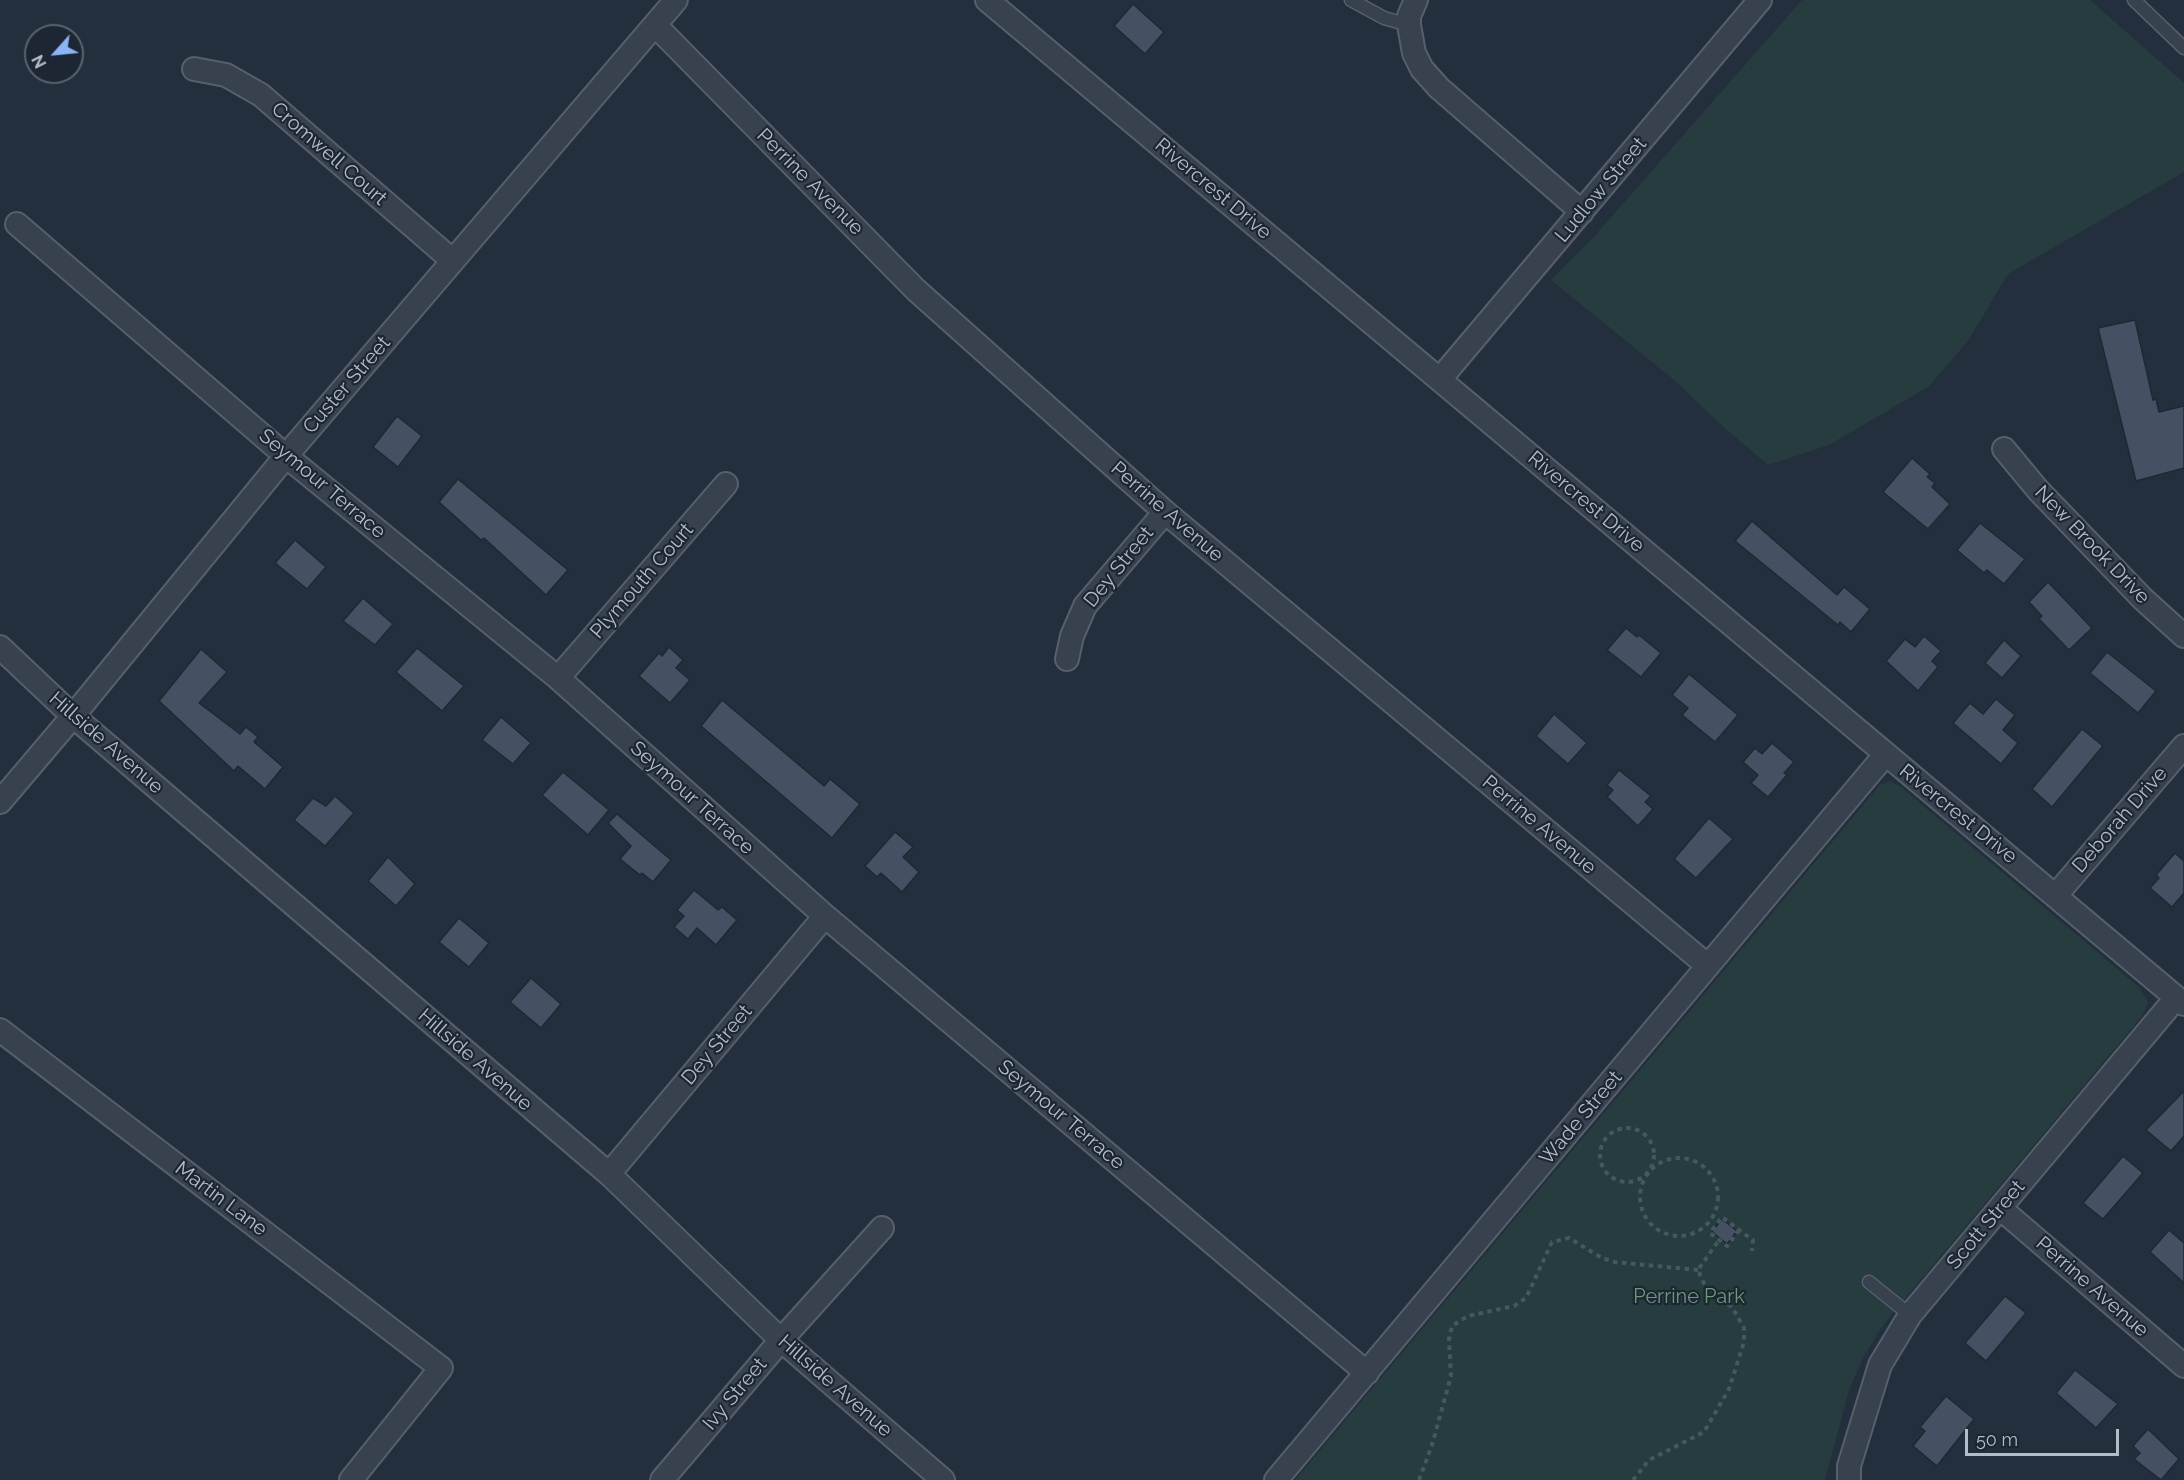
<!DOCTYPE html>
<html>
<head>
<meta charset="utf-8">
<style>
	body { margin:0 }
	#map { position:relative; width:2184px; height:1480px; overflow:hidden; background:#242f3e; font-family:Raleway,sans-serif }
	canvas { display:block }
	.north { position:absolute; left:24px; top:24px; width:60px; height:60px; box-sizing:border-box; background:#1d2633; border:2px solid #59626f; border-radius:50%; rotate:243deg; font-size:16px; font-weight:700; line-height:24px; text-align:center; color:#b4bcc9 }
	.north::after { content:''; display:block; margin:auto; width:21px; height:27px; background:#8ab4f8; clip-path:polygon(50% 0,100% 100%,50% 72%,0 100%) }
	.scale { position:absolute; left:1965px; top:1429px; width:154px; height:27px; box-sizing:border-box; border:3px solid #b4bcc9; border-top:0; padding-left:8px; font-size:18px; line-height:21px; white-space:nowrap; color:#b4bcc9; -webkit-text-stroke:4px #1d2633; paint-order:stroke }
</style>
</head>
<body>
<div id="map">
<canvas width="2184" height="1480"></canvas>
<div class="north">N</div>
<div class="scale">50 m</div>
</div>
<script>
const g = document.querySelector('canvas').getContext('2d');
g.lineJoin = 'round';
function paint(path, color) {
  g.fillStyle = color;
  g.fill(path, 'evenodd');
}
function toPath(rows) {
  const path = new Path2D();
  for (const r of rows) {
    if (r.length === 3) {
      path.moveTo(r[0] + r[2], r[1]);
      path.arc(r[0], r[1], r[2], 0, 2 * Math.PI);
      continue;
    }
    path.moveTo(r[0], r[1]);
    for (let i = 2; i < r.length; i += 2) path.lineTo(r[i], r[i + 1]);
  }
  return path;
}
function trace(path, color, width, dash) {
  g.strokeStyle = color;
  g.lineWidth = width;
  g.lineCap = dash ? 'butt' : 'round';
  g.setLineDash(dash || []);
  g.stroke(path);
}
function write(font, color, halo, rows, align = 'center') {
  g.font = font + ' Raleway,sans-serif';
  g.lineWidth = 4.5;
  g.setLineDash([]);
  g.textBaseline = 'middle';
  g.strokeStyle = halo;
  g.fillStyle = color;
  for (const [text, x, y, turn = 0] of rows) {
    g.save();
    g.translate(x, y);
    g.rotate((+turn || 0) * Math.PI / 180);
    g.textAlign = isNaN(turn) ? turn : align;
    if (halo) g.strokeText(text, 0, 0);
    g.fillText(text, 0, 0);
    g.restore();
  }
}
paint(toPath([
	[1802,0,2090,0,2184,83,2184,172,2008,274,1968,341,1928,387,1829,445,1768,465,1720,424,1673,379,1551,280,1591,240],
	[1890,781,1902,788,2140,988,2148,1002,2143,1015,1883,1325,1863,1358,1849,1390,1825,1480,1295,1480,1880,785]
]), '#263c3f');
const building = toPath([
	[1133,4,1164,32,1145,54,1114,26,1133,4],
	[2135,320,2153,400,2156,399,2159,412,2184,406,2184,468,2136,481,2098,328,2135,320],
	[397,416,422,436,398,467,373,447,397,416],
	[1912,458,1930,474,1927,477,1935,483,1932,487,1950,504,1928,529,1883,492,1912,458],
	[458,479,568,570,546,595,484,538,481,540,439,502,458,479],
	[1752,521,1837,595,1844,587,1870,609,1851,632,1840,622,1838,625,1735,541,1752,521],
	[1980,523,2025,559,2004,584,1987,570,1984,573,1957,550,1980,523],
	[295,540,326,567,307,589,275,563,295,540],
	[2048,582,2092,628,2069,650,2039,619,2042,616,2029,602,2048,582],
	[363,598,393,624,375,645,343,621,363,598],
	[1626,628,1637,637,1639,635,1661,653,1641,677,1607,650,1626,628],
	[1924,636,1941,651,1932,661,1938,667,1918,691,1886,661,1905,639,1915,647,1924,636],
	[2004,640,2021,656,2002,678,1985,663,2004,640],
	[669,647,683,660,676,668,690,680,670,703,639,676,659,653,662,656,669,647],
	[417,648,464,686,442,711,396,672,417,648],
	[201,649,227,672,199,703,240,734,246,727,258,737,254,742,283,767,265,789,238,766,234,771,159,701,201,649],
	[2107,652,2156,691,2138,713,2090,673,2107,652],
	[1689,674,1738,715,1715,742,1682,715,1688,708,1672,695,1689,674],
	[1996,699,2015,715,2003,730,2018,743,2001,764,1953,723,1970,703,1983,714,1996,699],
	[722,700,824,786,830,779,860,804,832,838,701,726,722,700],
	[1554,714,1587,743,1568,764,1536,736,1554,714],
	[501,717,531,743,513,764,482,740,501,717],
	[2082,729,2103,746,2052,807,2032,789,2082,729],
	[1772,743,1794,762,1784,773,1787,775,1768,797,1751,783,1758,775,1743,762,1755,748,1762,754,1772,743],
	[1619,770,1651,796,1645,802,1653,809,1638,826,1607,797,1613,790,1607,785,1619,770],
	[563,772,609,810,588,835,542,795,563,772],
	[335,796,354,813,325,846,294,820,313,798,326,806,335,796],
	[617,814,671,860,653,882,642,873,640,875,620,859,631,846,608,823,617,814],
	[1709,818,1733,839,1696,878,1674,859,1709,818],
	[895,832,913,847,903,857,919,872,902,892,881,873,877,877,865,866,895,832],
	[2175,853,2184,861,2184,893,2172,907,2150,888,2159,878,2156,875,2175,853],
	[388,857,415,884,396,906,368,881,388,857],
	[694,890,718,910,722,907,737,920,716,945,697,928,688,939,674,927,684,916,677,910,694,890],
	[459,918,489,943,469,967,439,942,459,918],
	[531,978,561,1004,541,1028,510,1002,531,978],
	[2184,1091,2184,1136,2171,1151,2146,1130,2184,1091],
	[2123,1156,2143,1173,2103,1219,2083,1203,2123,1156],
	[1722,1219,1737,1231,1727,1244,1712,1232,1722,1219],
	[2169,1230,2184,1243,2184,1283,2150,1252,2169,1230],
	[2005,1296,2026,1313,1986,1361,1965,1343,2005,1296],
	[2075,1370,2118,1404,2096,1428,2056,1393,2075,1370],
	[1946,1396,1974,1419,1937,1466,1913,1446,1925,1431,1920,1427,1946,1396],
	[2148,1429,2179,1459,2161,1480,2134,1459,2140,1453,2133,1446,2148,1429]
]);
paint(building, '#455162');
trace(building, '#1f2835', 1.5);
const lane = toPath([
	[1351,0,1384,18,1409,25],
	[2134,0,2184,48],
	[1869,1282,1910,1315]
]);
const street = toPath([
	[987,0,2184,1004],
	[1416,0,1409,16,1409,25,1414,53,1422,69,1439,88,1582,212],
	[655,25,916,290,1165,512,1708,966],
	[194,69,226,75,261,95,453,261],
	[17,224,286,456,558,678,825,916,1367,1373],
	[1440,379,1760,0],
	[2004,449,2038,490,2143,599,2184,636],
	[0,647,73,716,609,1174,781,1340,943,1480],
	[1067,659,1072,636,1085,606,1165,512],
	[558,678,726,484],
	[0,802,73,716,286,456,676,0],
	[2056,895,2184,746],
	[0,1030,441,1368,351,1480],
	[609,1174,825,916],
	[2000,1208,2184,1366],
	[662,1480,781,1340,882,1228],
	[1276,1480,1885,755],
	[1849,1480,1849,1466,1880,1365,1910,1315,2176,998]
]);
trace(lane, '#565f6c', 15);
trace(street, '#565f6c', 26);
trace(toPath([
	[1627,1155,27],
	[1679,1197,39],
	[1739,1230,1727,1246,1710,1233,1722,1217,1739,1230,1753,1240,1752,1251],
	[1419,1480,1432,1445,1451,1376,1449,1339,1452,1326,1468,1316,1514,1306,1526,1298,1552,1242,1569,1238,1602,1258,1615,1262,1698,1270],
	[1633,1480,1649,1460,1704,1432,1729,1389,1744,1342,1744,1328,1732,1307,1707,1290,1698,1270,1719,1240]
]), '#44595c', 4, [4.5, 4.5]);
trace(lane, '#38414e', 12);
trace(street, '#38414e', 22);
write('20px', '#b4bcc9', '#1d2633', [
	["Cromwell Court",329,154,41],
	["Perrine Avenue",810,182,45],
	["Rivercrest Drive",1213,189,40],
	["Ludlow Street",1601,190,-50],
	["Custer Street",347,385,-49],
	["Seymour Terrace",322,484,40],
	["Rivercrest Drive",1586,502,40],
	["Perrine Avenue",1167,512,41],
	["New Brook Drive",2092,545,46],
	["Dey Street",1119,567,-51],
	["Plymouth Court",642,581,-49],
	["Hillside Avenue",106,743,41],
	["Seymour Terrace",692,798,42],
	["Rivercrest Drive",1958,814,39],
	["Deborah Drive",2120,820,-49],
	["Perrine Avenue",1539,825,40],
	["Dey Street",717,1045,-50],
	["Hillside Avenue",475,1060,41],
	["Seymour Terrace",1061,1115,40],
	["Wade Street",1581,1118,-50],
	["Martin Lane",221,1199,37],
	["Scott Street",1986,1225,-50],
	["Perrine Avenue",2092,1287,41],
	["Hillside Avenue",835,1386,41],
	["Ivy Street",735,1394,-50]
]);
write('20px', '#6b9a76', '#1d2633', [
	["Perrine Park",1689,1297]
]);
</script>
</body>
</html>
